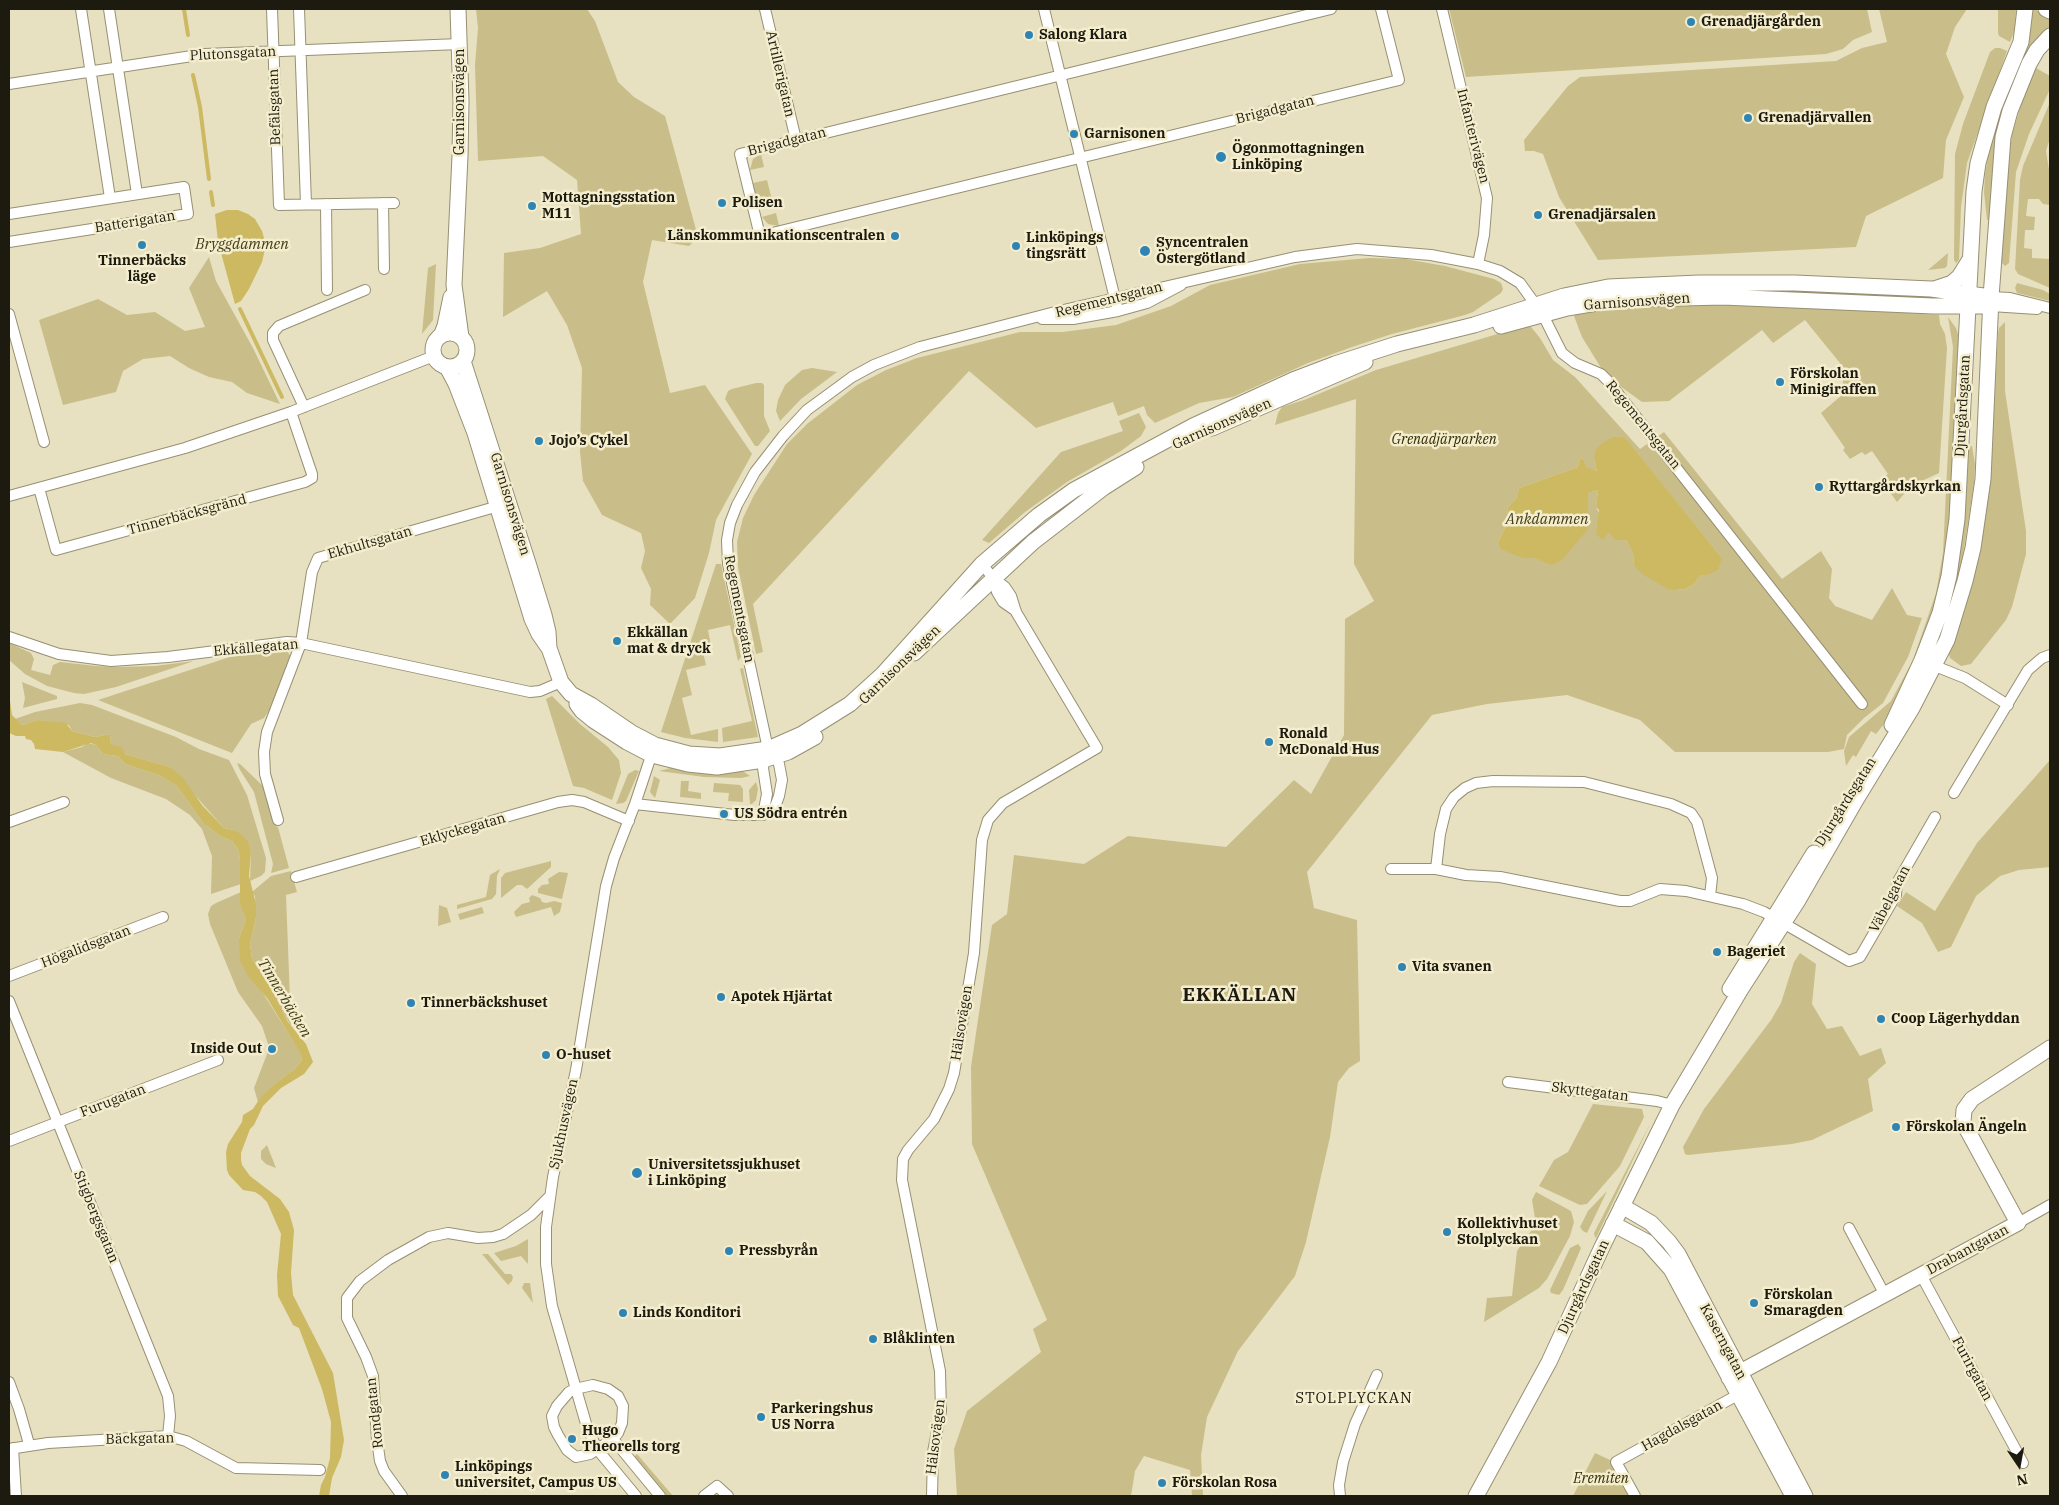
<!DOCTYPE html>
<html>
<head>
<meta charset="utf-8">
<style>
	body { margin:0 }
	#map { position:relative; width:2059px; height:1505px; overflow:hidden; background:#e7e1c1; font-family:"IBM Plex Serif",serif }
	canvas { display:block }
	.frame { position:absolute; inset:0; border:10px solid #1d1a0f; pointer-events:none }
	.north { position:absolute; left:1994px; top:1440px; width:50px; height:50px; -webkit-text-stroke:4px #f4eece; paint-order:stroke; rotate:168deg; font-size:14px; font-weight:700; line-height:20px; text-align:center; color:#1d1a0f }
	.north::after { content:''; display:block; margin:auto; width:18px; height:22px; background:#1d1a0f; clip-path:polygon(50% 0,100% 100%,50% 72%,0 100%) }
</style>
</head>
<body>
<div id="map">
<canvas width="2059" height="1505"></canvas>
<div class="frame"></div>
<div class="north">N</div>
</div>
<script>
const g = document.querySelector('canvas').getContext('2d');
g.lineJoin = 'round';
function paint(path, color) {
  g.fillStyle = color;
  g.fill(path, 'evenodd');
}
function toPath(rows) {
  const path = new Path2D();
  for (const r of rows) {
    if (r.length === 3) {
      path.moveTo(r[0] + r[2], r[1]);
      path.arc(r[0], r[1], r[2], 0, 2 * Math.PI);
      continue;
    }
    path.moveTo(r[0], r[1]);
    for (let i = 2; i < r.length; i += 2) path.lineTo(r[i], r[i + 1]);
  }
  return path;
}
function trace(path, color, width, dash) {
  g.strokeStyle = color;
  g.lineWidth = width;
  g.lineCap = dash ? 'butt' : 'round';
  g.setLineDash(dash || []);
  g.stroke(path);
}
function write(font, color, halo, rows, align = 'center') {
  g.font = font + ' "IBM Plex Serif",serif';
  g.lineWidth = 5;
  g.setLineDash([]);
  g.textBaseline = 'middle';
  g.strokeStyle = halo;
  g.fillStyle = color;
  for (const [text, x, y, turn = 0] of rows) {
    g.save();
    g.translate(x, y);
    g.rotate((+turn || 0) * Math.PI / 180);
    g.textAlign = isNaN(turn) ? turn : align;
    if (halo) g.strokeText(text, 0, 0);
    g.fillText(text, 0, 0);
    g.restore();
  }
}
paint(toPath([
	[476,9,587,9,595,21,618,82,634,97,665,116,698,237,689,246,652,240,643,282,670,393,705,385,752,454,716,520,709,553,695,598,670,624,650,605,651,589,641,568,645,551,641,533,602,515,583,481,580,452,582,368,567,325,547,291,503,317,504,253,540,248,581,234,577,180,543,156,478,161,475,65,478,28],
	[1449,9,1867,9,1872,32,1853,40,1843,49,1826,54,1466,77],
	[1879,9,1967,9,1955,27,1946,54,1964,97,1946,140,1943,178,1866,216,1856,247,1598,260,1559,197,1543,154,1534,151,1525,151,1524,140,1568,86,1580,77,1836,61,1862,48,1887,42],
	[1998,9,2016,9,2015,30,2010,42,1999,36,1998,33],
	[2032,9,2035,9,2050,20,2050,28,2036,40,2028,53,2024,52,2029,37],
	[1995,48,2000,48,2007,51,1967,163,1961,207,1959,260,1956,263,1954,260,1955,154,1963,124,1990,52],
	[2036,68,2050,76,2050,89,2029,134,2016,172,2009,263,2005,266,2001,262,2009,158,2012,135,2024,95],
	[2050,102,2050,138,2046,151,2050,176,2050,205,2043,204,2039,199,2028,199,2026,216,2035,217,2034,230,2025,230,2024,248,2032,249,2032,258,2050,259,2050,288,2018,274,2015,269,2020,180,2023,166],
	[2001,109,2004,110,1994,155,1990,220,1987,220,1984,192,1985,175,1989,150],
	[761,154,764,167,750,170,753,159],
	[767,180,772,200,758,204,753,183],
	[776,213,779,226,768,224,762,217],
	[1948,253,1947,266,1945,268,1928,270],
	[209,257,216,281,253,348,280,404,247,393,232,382,209,377,189,368,170,356,143,359,123,371,116,392,63,405,39,320,98,299,127,315,155,312,185,331,205,327,189,288],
	[1369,258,1405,259,1445,266,1494,279,1501,283,1503,289,1501,293,1473,312,1465,315,1392,334,1352,347,1308,363,1233,397,1199,403,1155,423,1147,415,1144,406,1118,416,1113,402,1036,428,969,371,753,604,763,652,756,654,738,567,737,542,743,518,754,495,787,444,807,424,857,385,886,370,917,358,1020,332,1063,332,1116,325,1171,306,1210,285,1300,264],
	[436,264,433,320,422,334,428,268],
	[2017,283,2043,290,2050,294,2050,301,2017,293,2015,288],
	[1744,303,1939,315,1940,324,1945,334,1947,348,1939,473,1911,486,1897,502,1881,480,1888,474,1872,451,1865,455,1862,452,1850,459,1843,450,1845,448,1821,413,1842,395,1844,368,1805,320,1773,343,1762,330,1669,401,1642,402,1606,376,1582,337,1574,316,1579,312,1602,307],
	[1948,317,1956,328,1959,337,1949,537,1935,608,1892,714,1876,734,1871,731,1856,757,1853,755,1846,766,1844,751,1849,737,1891,701,1913,660,1936,593,1943,553,1953,347],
	[2005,322,2005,391,2026,531,2026,554,2012,607,2006,620,1971,664,1961,666,1950,658,1948,651,1992,444,1998,334,1999,328],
	[1521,327,1531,327,1540,338,1553,360,1575,377,1640,449,1664,432,1782,579,1821,551,1832,569,1829,598,1835,606,1872,620,1892,588,1907,615,1922,618,1908,657,1883,703,1864,718,1847,735,1844,749,1828,752,1675,752,1640,720,1567,695,1487,704,1432,715,1307,872,1314,908,1357,920,1360,1061,1349,1068,1338,1082,1330,1137,1306,1242,1295,1276,1238,1351,1207,1417,1201,1455,1203,1496,1192,1496,1190,1470,1144,1456,1135,1471,1131,1496,957,1496,954,1449,967,1411,1041,1352,1033,1329,1047,1320,972,1144,971,1067,992,925,1007,914,1014,855,1084,864,1128,836,1226,847,1294,780,1311,794,1344,735,1345,619,1374,601,1354,564,1356,399,1275,425,1278,413,1282,407,1304,400,1376,370],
	[1624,438,1722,558,1707,575,1701,575,1693,585,1685,589,1676,590,1634,566,1633,553,1626,540,1609,532,1596,507,1598,490,1588,493,1552,564,1534,558,1522,558,1498,542,1506,526,1508,507,1516,499,1519,488,1578,467,1580,459,1583,458,1585,467,1597,471,1594,459],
	[812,368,837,372,801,399,780,421,776,411,778,400,785,385,802,370],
	[756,383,762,383,764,385,764,416,770,431,758,446,755,446,725,399,728,391,732,389],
	[1139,413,1146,427,1141,436,1121,451,1067,482,1025,512,989,543,982,540,1061,452,1123,431,1119,421],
	[1969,446,1972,446,1975,464,1974,483,1959,581,1956,580,1964,526],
	[716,564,721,564,741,657,738,661,730,625,708,630,711,646,702,648,706,665,686,670,692,695,682,698,691,735,718,729,718,742,685,738,661,732],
	[9,643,31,653,34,659,31,670,50,675,53,665,60,662,96,666,116,667,155,666,194,661,116,687,84,694,74,693,47,686,25,674,9,660],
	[280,648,287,651,291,657,273,705,264,718,251,724,232,753,98,700,239,654],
	[743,668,758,737,723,742,722,728,752,721,740,669],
	[22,682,57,696,57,699,23,708,25,698],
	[552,696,580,724,608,747,619,760,621,773,612,800,584,788,573,786,546,699],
	[80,703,92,705,176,737,199,749,229,760,247,795,266,858,265,872,261,876,250,881,251,852,234,830,224,828,170,767,125,754,111,746,110,734,95,737,72,731,69,725,38,720,22,725,15,719,35,712],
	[88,743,96,745,103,754,118,756,125,764,161,776,177,786,204,824,222,837,232,841,238,849,240,859,241,884,211,894,212,856,202,829,190,815,166,799,111,778,63,752,82,747],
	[2050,760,2050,867,2019,870,2000,876,1976,896,1951,947,1938,952,1922,923,1897,906,1906,892,1935,911,1977,843],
	[237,763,240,764,264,787,276,826,278,827,289,868,271,873,273,864,254,792,240,770],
	[674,767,741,770,750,776,741,778,704,777,659,771],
	[635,770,639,771,626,801,623,803,616,804,628,774],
	[654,776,660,780,655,798,650,792],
	[681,781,689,781,688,791,701,793,701,799,680,797],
	[756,782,758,789,756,800,752,804,750,804,749,790],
	[714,783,740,785,743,789,743,802,728,801,729,793,713,792],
	[551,861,551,867,527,889,522,885,517,885,501,898,501,878,505,873],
	[500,869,497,876,496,894,492,899,457,909,457,905,486,897,490,875],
	[291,871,297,892,286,895,291,1026,275,998,271,988,252,959,250,944,256,917,255,896,252,892,271,876],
	[559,872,568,873,562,899,538,893,538,889,542,885,549,884,548,879],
	[241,892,243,911,246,920,239,938,261,990,302,1055,302,1060,296,1068,277,1082,258,1102,254,1088,267,1054,268,1044,262,1026,238,992,210,924,208,914,211,906,216,903],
	[532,895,540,898,542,902,546,903,554,901,562,903,560,912,554,916,551,907,516,917,514,912,522,904,530,902,529,898],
	[439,905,447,908,451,922,438,926],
	[482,907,484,913,460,920,458,914],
	[1800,953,1816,964,1812,1004,1827,1029,1842,1026,1860,1056,1881,1048,1886,1063,1868,1079,1873,1111,1812,1140,1792,1144,1688,1155,1685,1154,1683,1147,1704,1109,1771,1020,1781,1003,1794,962],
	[1593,1104,1642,1109,1644,1117,1620,1166,1587,1204,1580,1205,1539,1186,1554,1160,1568,1152],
	[1651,1122,1596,1238,1595,1237,1594,1233],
	[267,1145,276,1168,266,1164,261,1159,261,1151],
	[1607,1191,1587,1233,1583,1231,1580,1227,1588,1211],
	[1536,1192,1571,1211,1574,1222,1570,1236,1547,1279,1539,1288,1484,1322,1487,1298,1512,1296,1517,1251,1536,1224,1532,1200],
	[528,1239,528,1264,521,1256,501,1261,494,1253,516,1246],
	[1578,1244,1581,1248,1563,1290,1559,1295,1551,1293,1550,1290,1570,1248],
	[482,1254,488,1254,505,1274,511,1274,513,1277,512,1281,508,1285],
	[524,1283,530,1283,533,1303,522,1288],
	[1595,1453,1610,1460,1630,1496,1573,1496],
	[637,1454,673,1496,667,1496,634,1457]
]), '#c9bd89');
paint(toPath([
	[227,210,238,210,248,214,255,219,262,231,266,245,262,262,249,289,241,301,235,304,218,242,215,214],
	[1614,437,1625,438,1722,558,1718,570,1707,575,1701,575,1693,585,1685,589,1676,590,1668,589,1644,575,1634,566,1633,553,1626,540,1615,540,1609,532,1603,540,1596,534,1599,510,1596,507,1598,490,1588,493,1588,529,1562,560,1552,565,1534,558,1522,558,1501,549,1498,542,1506,526,1508,507,1516,499,1519,488,1578,467,1580,459,1583,458,1586,467,1597,471,1594,459,1596,449,1604,442],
	[9,693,12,715,22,725,38,720,46,721,66,723,72,731,95,737,110,734,111,745,118,746,123,749,125,754,170,767,183,778,202,805,224,828,234,830,242,835,248,842,251,852,249,876,256,904,256,917,250,944,252,959,271,988,288,1022,306,1044,313,1062,304,1074,281,1088,263,1106,254,1125,250,1129,241,1153,241,1160,242,1165,250,1176,280,1199,289,1212,294,1230,291,1273,293,1295,333,1373,344,1440,341,1457,332,1478,329,1496,319,1496,321,1485,325,1477,330,1458,331,1422,322,1389,299,1328,293,1325,278,1296,277,1275,281,1234,267,1202,261,1196,255,1192,243,1190,229,1175,227,1170,226,1152,228,1144,242,1122,243,1115,253,1109,260,1098,277,1082,296,1068,302,1060,302,1056,267,998,248,976,240,960,239,938,246,920,240,903,240,859,238,849,232,841,222,837,204,824,177,786,161,776,125,764,118,756,103,754,96,745,91,743,63,752,35,749,34,744,31,740,26,739,25,736,16,736,9,733]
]), '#ccb962');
trace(toPath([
	[184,9,188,35],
	[193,75,200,107,209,179],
	[211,192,213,205],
	[240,309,282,397]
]), '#ccb962', 4);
const street = toPath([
	[81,9,110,198],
	[109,9,137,194],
	[272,9,279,205,394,203],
	[299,9,306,204],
	[765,9,796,140],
	[1044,9,1118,311],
	[1331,9,740,154,760,236,1399,80,1381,9],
	[1442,9,1487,198,1484,235,1478,264],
	[9,84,205,54,460,44],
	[383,203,384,269],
	[326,204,327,290],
	[9,214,184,187,188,214,9,242],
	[1991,297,2010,298,2050,308],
	[1991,306,2037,309],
	[9,314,44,442],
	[1042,319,1073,319,1118,311,1147,303,1181,285],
	[304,407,273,340,273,333,279,326,365,290],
	[39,488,56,550,305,482,312,478,312,474,291,412],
	[9,496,185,448,291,412,434,356],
	[993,578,997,592,1003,602,1016,611],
	[9,637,59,654,111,661,168,657,287,642,301,643,530,692,540,691,561,682],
	[1930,664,1965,678,2008,705],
	[768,749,728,564,727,540,730,523,737,505,755,472,783,436,807,410,852,377,874,365,920,347,1059,311,1295,257,1357,249,1431,255,1478,264,1500,271,1520,283,1543,315,1562,353,1575,363,1601,374,1608,381,1862,704],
	[1954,793,2028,670,2042,658,2050,655],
	[635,804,735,815,763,815,775,807,779,796,782,780,779,764,776,757,771,752],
	[763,815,767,794,763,768,765,755],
	[278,820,265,774,264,752,267,732,301,643,312,572,318,558,502,505],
	[9,822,64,802],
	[1391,869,1436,869,1466,875,1500,877,1620,901,1630,901,1660,889,1686,891,1743,904,1764,912,1849,961,1860,957,1896,895,1897,883,1935,817],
	[1436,869,1440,834,1446,809,1454,797,1465,788,1476,783,1493,781,1584,782,1671,804,1691,813,1697,822,1712,878,1710,896],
	[296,877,558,802,572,800,584,802,629,821],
	[9,976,163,917],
	[9,1001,168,1396,170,1416,168,1436],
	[1508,1082,1657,1101,1672,1105],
	[9,1141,218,1060],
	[2018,1223,2050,1205],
	[1849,1228,1885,1295],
	[1921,1275,2023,1463],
	[9,1382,19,1409,29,1444],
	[593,1385,608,1389,618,1396,623,1406,622,1423,618,1433,613,1439,590,1454,576,1457,567,1450,558,1435,554,1427,552,1416,557,1406,569,1392,575,1389,593,1385],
	[613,1439,660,1496],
	[13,1448,16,1496],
	[9,1449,48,1443,168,1436,186,1441,236,1468,320,1470],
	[402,1496,384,1471,380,1461,377,1440,373,1376,366,1357,347,1318,347,1298,360,1281,388,1260,429,1237,448,1233,478,1238,493,1237,503,1234,531,1215,549,1197],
	[636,1496,597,1449,587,1427,552,1306,546,1264,546,1227,553,1177,576,1070,606,886,614,858,635,804,653,750],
	[704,1496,717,1486,728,1496],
	[932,1496,933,1452,941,1411,940,1371,902,1180,903,1159,908,1150,934,1119,949,1089,954,1073,974,953,982,840,988,820,1003,803,1097,748,1016,612,1011,596,1005,587,993,578,982,564],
	[1340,1496,1339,1485,1343,1462,1355,1424,1377,1375],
	[1635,1496,1616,1462,1743,1392]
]);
const secondary = toPath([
	[458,9,461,101,460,156,454,285,461,337],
	[2046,9,2050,11],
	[1934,289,1952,283,1959,277,1969,261],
	[1501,326,1567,308,1609,301,1641,299,1723,297,1933,306,1987,306],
	[450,350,17],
	[441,336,445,326,451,297],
	[463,361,528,563,544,615,548,632,549,648,561,682,571,694,591,705,632,733,655,745,689,754,720,756,768,749,802,734,850,704,883,674,982,564,1039,515,1074,490,1193,426,1293,380,1335,364,1397,344,1474,325,1564,296,1608,287,1699,283,1795,283,1931,289,1991,297],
	[447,367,456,384,475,433,532,619,539,634,548,647],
	[1212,428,1365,362],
	[914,653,1033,542,1103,488,1136,467],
	[577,704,582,711,593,720,627,742,652,755,688,764,717,767,763,760,788,752,815,737],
	[1892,725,1922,660,1940,613,1949,576,1957,519,1974,191,1978,163,1994,107,2021,42,2025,9],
	[1730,989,1814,853],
	[1622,1206,1651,1223,1669,1242,1678,1254,1805,1496],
	[1613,1224,1647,1242,1671,1269,1793,1496],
	[1729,1378,2018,1223,1963,1122,1964,1110,1972,1099,2050,1048],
	[1476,1496,1549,1362,1602,1247,1672,1105,1741,989,1797,902,1857,798,1912,708,1947,640,1965,581,1973,548,1983,479,1991,297,2003,137,2010,111,2029,64,2037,50,2050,36]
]);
trace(street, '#979073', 12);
trace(secondary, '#979073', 17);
trace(street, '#fff', 10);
trace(secondary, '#fff', 15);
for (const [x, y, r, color] of [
	[1691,22,5,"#2e85b4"],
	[1029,35,5,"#2e85b4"],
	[1748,118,5,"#2e85b4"],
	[1074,134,5,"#2e85b4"],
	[1221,157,6,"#2e85b4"],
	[722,203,5,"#2e85b4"],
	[532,206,5,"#2e85b4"],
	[1538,215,5,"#2e85b4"],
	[895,236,5,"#2e85b4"],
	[142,245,5,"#2e85b4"],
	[1016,246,5,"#2e85b4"],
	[1145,251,6,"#2e85b4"],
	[1780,382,5,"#2e85b4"],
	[539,441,5,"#2e85b4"],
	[1819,487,5,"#2e85b4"],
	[617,641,5,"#2e85b4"],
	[1269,742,5,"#2e85b4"],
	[724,814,5,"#2e85b4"],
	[1717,952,5,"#2e85b4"],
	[1402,967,5,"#2e85b4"],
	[721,997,5,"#2e85b4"],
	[411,1003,5,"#2e85b4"],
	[1881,1019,5,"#2e85b4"],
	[272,1049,5,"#2e85b4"],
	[546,1055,5,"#2e85b4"],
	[1896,1127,5,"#2e85b4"],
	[637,1173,6,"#2e85b4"],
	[1447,1232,5,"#2e85b4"],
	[729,1251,5,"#2e85b4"],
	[1754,1303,5,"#2e85b4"],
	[623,1313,5,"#2e85b4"],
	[873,1339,5,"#2e85b4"],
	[761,1417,5,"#2e85b4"],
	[572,1439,5,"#2e85b4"],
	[445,1475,5,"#2e85b4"],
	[1162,1483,5,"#2e85b4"]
]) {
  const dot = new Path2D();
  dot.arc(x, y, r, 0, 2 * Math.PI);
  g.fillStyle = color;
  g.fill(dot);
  trace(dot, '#f4eece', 2);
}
write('bold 14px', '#1d1a0f', '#f4eece', [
	["Grenadjärgården",1701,22],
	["Salong Klara",1039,35],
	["Grenadjärvallen",1758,118],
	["Garnisonen",1084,134],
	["Ögonmottagningen",1232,149],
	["Linköping",1232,165],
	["Mottagningsstation",542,198],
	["M11",542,214],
	["Polisen",732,203],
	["Grenadjärsalen",1548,215],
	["Länskommunikationscentralen",885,236,"right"],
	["Linköpings",1026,238],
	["tingsrätt",1026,254],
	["Syncentralen",1156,243],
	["Östergötland",1156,259],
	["Tinnerbäcks",142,261,"center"],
	["läge",142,277,"center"],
	["Förskolan",1790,374],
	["Minigiraffen",1790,390],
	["Jojo’s Cykel",549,441],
	["Ryttargårdskyrkan",1829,487],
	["Ekkällan",627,633],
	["mat & dryck",627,649],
	["Ronald",1279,734],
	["McDonald Hus",1279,750],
	["US Södra entrén",734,814],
	["Bageriet",1727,952],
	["Vita svanen",1412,967],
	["Apotek Hjärtat",731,997],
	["Tinnerbäckshuset",421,1003],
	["Coop Lägerhyddan",1891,1019],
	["Inside Out",262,1049,"right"],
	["O-huset",556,1055],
	["Förskolan Ängeln",1906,1127],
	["Universitetssjukhuset",648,1165],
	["i Linköping",648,1181],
	["Kollektivhuset",1457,1224],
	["Stolplyckan",1457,1240],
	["Pressbyrån",739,1251],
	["Förskolan",1764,1295],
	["Smaragden",1764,1311],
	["Linds Konditori",633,1313],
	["Blåklinten",883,1339],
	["Parkeringshus",771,1409],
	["US Norra",771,1425],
	["Hugo",582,1431],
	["Theorells torg",582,1447],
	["Linköpings",455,1467],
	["universitet, Campus US",455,1483],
	["Förskolan Rosa",1172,1483]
], 'left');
write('14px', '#1d1a0f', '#f4eece', [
	["Plutonsgatan",233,54,-3],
	["Artillerigatan",780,74,77],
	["Garnisonsvägen",460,102,-90],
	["Befälsgatan",275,107,-92],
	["Brigadgatan",1275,110,-14],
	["Infanterivägen",1473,136,76],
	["Brigadgatan",787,142,-14],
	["Batterigatan",135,222,-9],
	["Regementsgatan",1109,300,-14],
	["Garnisonsvägen",1637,302,-4],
	["Djurgårdsgatan",1963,406,-87],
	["Garnisonsvägen",1222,424,-24],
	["Regementsgatan",1643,425,51],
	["Garnisonsvägen",510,504,73],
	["Tinnerbäcksgränd",187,515,-15],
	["Ekhultsgatan",370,543,-16],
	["Regementsgatan",739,609,79],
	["Ekkällegatan",256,648,-5],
	["Garnisonsvägen",900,665,-44],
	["Djurgårdsgatan",1846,802,-58],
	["Eklyckegatan",463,830,-16],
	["Väbelgatan",1890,899,-63],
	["Högalidsgatan",86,947,-21],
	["Hälsovägen",962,1023,-81],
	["Skyttegatan",1590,1092,7],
	["Furugatan",113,1101,-21],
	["Sjukhusvägen",564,1124,-78],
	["Stigbergsgatan",96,1217,68],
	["Drabantgatan",1968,1250,-28],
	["Djurgårdsgatan",1584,1287,-65],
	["Kaserngatan",1723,1342,62],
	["Furirgatan",1972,1369,62],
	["Rondgatan",375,1413,-96],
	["Hagdalsgatan",1682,1426,-29],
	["Hälsovägen",936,1437,-83],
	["Bäckgatan",140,1439,-1]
]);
write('italic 14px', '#342c04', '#f4eece', [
	["Grenadjärparken",1444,440],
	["Eremiten",1601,1479]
]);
write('italic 15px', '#443c16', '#f4eece', [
	["Bryggdammen",242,245],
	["Ankdammen",1547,520],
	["Tinnerbäcken",284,998,59]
]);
g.letterSpacing = '1px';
write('15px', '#1d1a0f', '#f4eece', [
	["STOLPLYCKAN",1354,1399]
]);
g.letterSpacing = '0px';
g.letterSpacing = '1px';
write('bold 19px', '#1d1a0f', '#f4eece', [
	["EKKÄLLAN",1240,996]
]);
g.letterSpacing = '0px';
</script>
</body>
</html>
